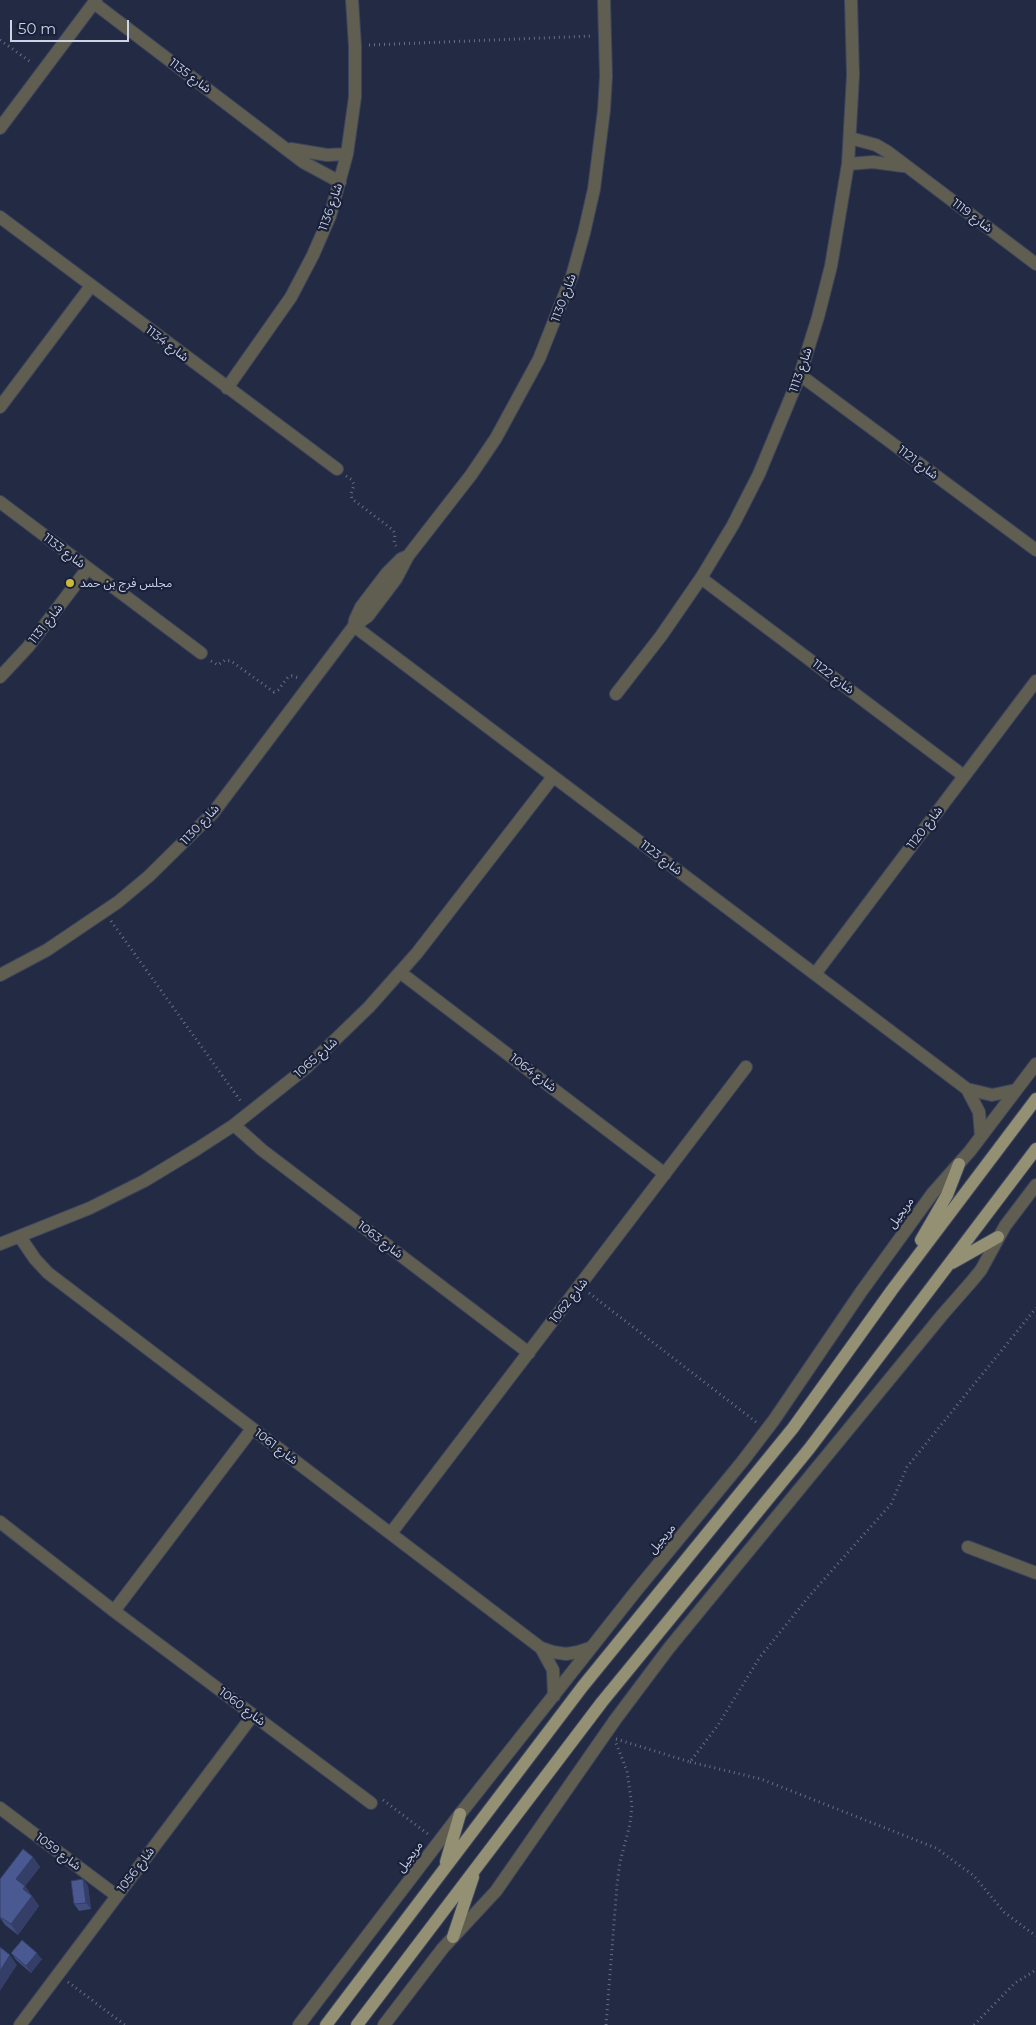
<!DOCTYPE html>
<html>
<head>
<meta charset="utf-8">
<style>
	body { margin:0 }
	#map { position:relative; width:1036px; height:2025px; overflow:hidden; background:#222a44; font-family:Montserrat,sans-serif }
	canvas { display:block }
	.scale { position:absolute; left:10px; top:20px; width:119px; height:22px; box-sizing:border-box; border:2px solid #cdd3e4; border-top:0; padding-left:6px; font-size:15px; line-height:18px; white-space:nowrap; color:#cdd3e4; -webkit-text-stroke:4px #192039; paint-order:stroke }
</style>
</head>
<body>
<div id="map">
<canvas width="1036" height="2025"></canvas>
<div class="scale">50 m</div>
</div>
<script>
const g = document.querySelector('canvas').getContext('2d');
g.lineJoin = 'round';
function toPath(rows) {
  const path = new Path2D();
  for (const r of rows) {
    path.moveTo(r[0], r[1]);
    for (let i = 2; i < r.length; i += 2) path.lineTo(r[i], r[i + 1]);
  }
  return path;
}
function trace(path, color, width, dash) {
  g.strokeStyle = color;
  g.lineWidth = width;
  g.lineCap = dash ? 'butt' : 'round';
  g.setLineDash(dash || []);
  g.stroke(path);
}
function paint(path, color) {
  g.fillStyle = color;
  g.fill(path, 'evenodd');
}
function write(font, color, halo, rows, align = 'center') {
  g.font = font + ' Montserrat,"Noto Sans Arabic",sans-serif';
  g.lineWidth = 4.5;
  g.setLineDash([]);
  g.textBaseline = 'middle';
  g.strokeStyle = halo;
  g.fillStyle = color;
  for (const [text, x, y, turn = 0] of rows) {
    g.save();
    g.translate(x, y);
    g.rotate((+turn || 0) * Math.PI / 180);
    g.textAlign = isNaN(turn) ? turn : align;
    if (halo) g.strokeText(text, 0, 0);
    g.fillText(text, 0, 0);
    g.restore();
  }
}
const minor = toPath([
	[94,3,303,162,340,182],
	[0,128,96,0],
	[850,138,876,145,888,152,1036,264],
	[291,149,327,155,347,154],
	[848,164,873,162,903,166],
	[0,217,337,469],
	[800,375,1036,550],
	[227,388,291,297,313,255,330,216,347,154,355,97,355,46,352,0],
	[0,407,91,286],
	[0,502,201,653],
	[701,578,964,776],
	[354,626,967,1089,992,1095,1016,1090],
	[354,626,355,620,361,607,387,573,401,559,408,556],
	[0,677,28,647,88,568],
	[616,694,661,636,701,578,733,525,759,474,800,375,818,317,831,266,848,164,853,75,851,0],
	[401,973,665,1174],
	[815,974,1036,681],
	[0,975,47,950,118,902,149,876,213,813,354,626,368,616,396,579,408,556,471,475,496,438,539,359,572,276,584,233,594,189,604,110,606,76,604,0],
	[967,1089,979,1112,981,1136],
	[234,1125,262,1150,529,1353],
	[20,1237,35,1259,48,1273,541,1648,553,1652,566,1654,578,1652,590,1648],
	[0,1244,90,1208,144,1181,197,1149,234,1125,307,1067,369,1007,417,953,553,777],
	[0,1522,114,1611,371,1803],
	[391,1533,746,1067],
	[968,1547,1036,1573],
	[114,1611,252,1429],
	[541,1648,553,1670,554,1696],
	[0,1808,117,1896],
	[20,2025,253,1715],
	[299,2025,460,1814,636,1591,742,1462,774,1420,861,1292,932,1194,970,1151,1036,1064],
	[384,2025,443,1948,496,1891,615,1720,669,1648,943,1314,972,1281,981,1270,1005,1226,1036,1185]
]);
const major = toPath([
	[921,1240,947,1195,959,1164],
	[952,1263,998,1237],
	[446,1862,460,1814],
	[453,1937,473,1877],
	[326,2025,583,1686,793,1428,892,1290,1036,1099],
	[357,2025,602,1702,809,1449,1036,1149]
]);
trace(minor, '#3d455e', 14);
trace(major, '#3d455e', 14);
trace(toPath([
	[0,40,32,63],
	[369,45,592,36],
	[346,476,352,480,354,485,351,494,352,499,393,530,395,534,394,543,396,546],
	[211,661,218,665,225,660,231,661,274,692,278,690,288,677,292,676,299,678],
	[111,921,242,1103],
	[589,1293,756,1422],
	[616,1739,690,1762,718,1725,760,1657,811,1594,891,1504,907,1467,1036,1308],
	[690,1762,761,1779,936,1848,974,1876,1004,1912,1036,1936],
	[383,1800,428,1834],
	[68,1982,125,2025],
	[606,2025,617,1885,620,1862,630,1824,632,1806,627,1771,616,1743],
	[974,2025,1015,1983,1036,1970]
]), '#686f86', 3, [1, 4]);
trace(minor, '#605e50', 12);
trace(major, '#949073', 12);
paint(toPath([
	[33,1857,40,1867,25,1886,39,1906,18,1935,5,1925,0,1918,0,1879],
	[83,1879,88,1886,91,1909,79,1911,74,1904],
	[11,1953,42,1959,31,1973,16,1960]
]), '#404d7d');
paint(toPath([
	[33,1857,40,1867,25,1886,32,1896,30,1899,16,1879],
	[83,1879,88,1886,91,1909,86,1903],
	[32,1896,39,1906,18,1935,11,1924],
	[37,1953,42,1959,31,1973,26,1966],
	[10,1955,17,1965,0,1991,0,1971]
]), '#343e66');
const building = toPath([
	[23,1849,33,1857,16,1879,25,1886,23,1889,32,1896,11,1924,0,1917,0,1879,23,1849],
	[83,1879,86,1903,74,1904,71,1881,83,1879],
	[22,1940,37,1953,26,1966,11,1953,22,1940],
	[0,1947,10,1955,0,1971,0,1947]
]);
paint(building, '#4a5991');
trace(building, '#343e66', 1);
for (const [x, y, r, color] of [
	[70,583,5,"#cbba39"]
]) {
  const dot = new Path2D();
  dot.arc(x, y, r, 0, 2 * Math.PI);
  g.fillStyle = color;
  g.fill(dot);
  trace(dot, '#192039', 2);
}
write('12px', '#cdd3e4', '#192039', [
	["شارع 1135",190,76,37],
	["شارع 1136",331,207,-71],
	["شارع 1119",972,216,37],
	["شارع 1130",564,298,-70],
	["شارع 1134",167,344,37],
	["شارع 1113",801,370,-71],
	["شارع 1121",918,463,37],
	["شارع 1133",64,551,37],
	["شارع 1131",46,624,-52],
	["شارع 1122",833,677,37],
	["شارع 1130",200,825,-47],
	["شارع 1120",925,828,-53],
	["شارع 1123",661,858,37],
	["شارع 1065",316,1058,-42],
	["شارع 1064",533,1073,37],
	["مريجيل",901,1213,-54],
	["شارع 1063",380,1240,37],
	["شارع 1062",569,1301,-52],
	["شارع 1061",276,1447,37],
	["مريجيل",662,1539,-50],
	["شارع 1060",242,1707,37],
	["شارع 1059",58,1852,37],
	["مريجيل",410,1857,-53],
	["شارع 1056",136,1870,-53]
]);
write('12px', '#cdd3e4', '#192039', [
	["مجلس فرج بن حمد",80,583]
], 'left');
</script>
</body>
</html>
